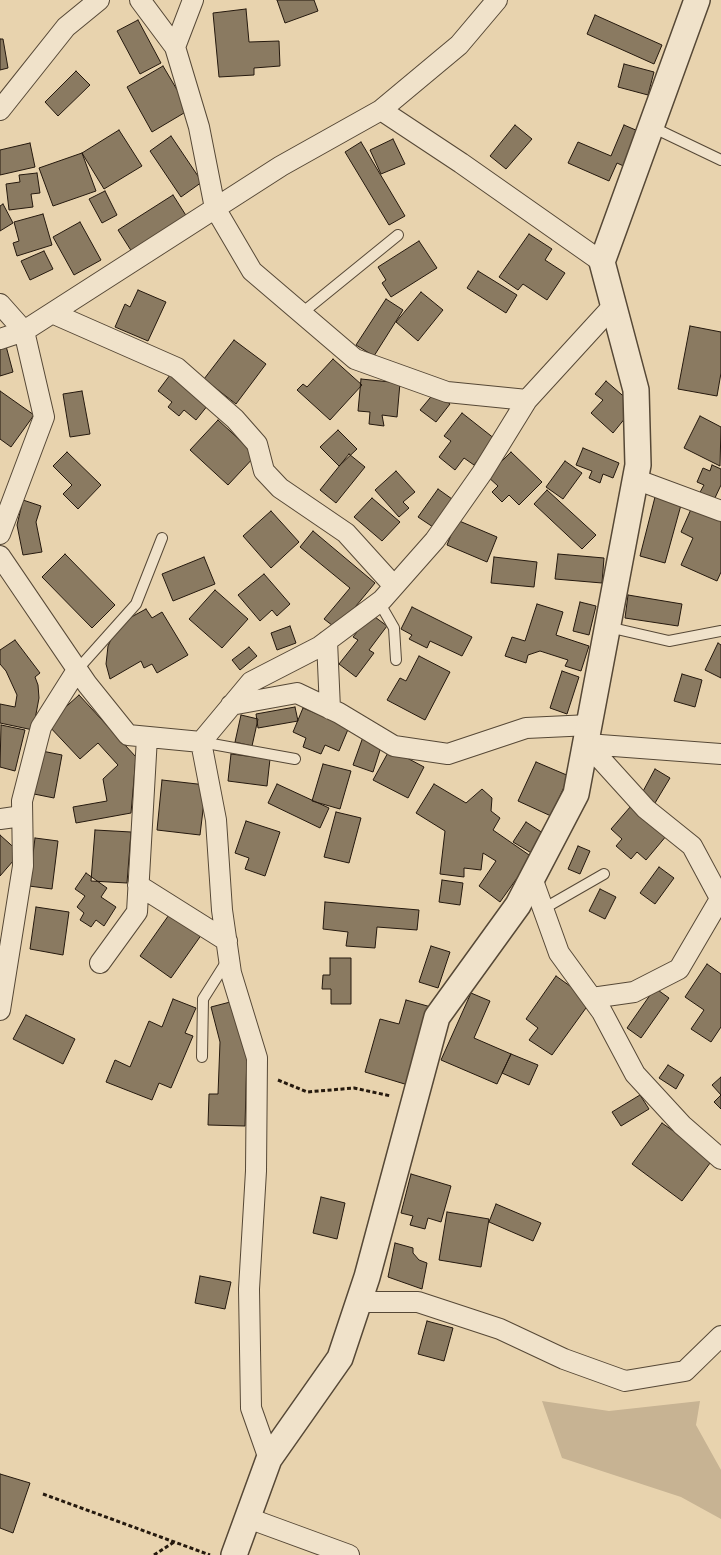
<!DOCTYPE html>
<html>
<head>
<meta charset="utf-8">
<style>
	body { margin:0 }
	canvas { display:block; background:#e8d3ae }
</style>
</head>
<body>
<canvas width="721" height="1555"></canvas>
<script>
const g = document.querySelector('canvas').getContext('2d');
g.lineJoin = 'round';
function paint(path, color) {
  g.fillStyle = color;
  g.fill(path, 'evenodd');
}
function toPath(rows) {
  const path = new Path2D();
  for (const r of rows) {
    path.moveTo(r[0], r[1]);
    for (let i = 2; i < r.length; i += 2) path.lineTo(r[i], r[i + 1]);
  }
  return path;
}
function trace(path, color, width, dash) {
  g.strokeStyle = color;
  g.lineWidth = width;
  g.lineCap = dash ? 'butt' : 'round';
  g.setLineDash(dash || []);
  g.stroke(path);
}
paint(toPath([
	[542,1401,609,1411,700,1401,696,1425,721,1470,721,1519,681,1497,562,1458]
]), '#c7b393');
const building = toPath([
	[277,0,314,0,318,11,285,23,277,0],
	[246,9,249,42,279,41,280,66,254,68,254,75,219,77,213,13,246,9],
	[595,15,662,45,654,64,587,34,595,15],
	[138,20,161,63,140,74,117,31,138,20],
	[0,39,3,39,8,68,0,70,0,39],
	[624,64,654,72,648,95,618,87,624,64],
	[163,66,189,110,152,132,127,87,163,66],
	[76,71,90,85,58,116,45,102,76,71],
	[515,125,532,139,506,169,490,156,515,125],
	[624,125,645,134,630,169,617,163,609,181,568,163,578,142,611,156,624,125],
	[119,130,142,166,104,189,82,153,119,130],
	[171,136,202,182,181,197,150,151,171,136],
	[393,139,405,164,381,174,370,150,393,139],
	[361,142,405,216,389,225,345,152,361,142],
	[30,143,35,167,0,175,0,150,30,143],
	[82,153,96,191,53,206,39,168,82,153],
	[37,173,40,193,31,194,33,207,9,210,6,184,20,182,19,175,37,173],
	[105,191,117,215,102,223,89,199,105,191],
	[173,195,187,217,132,252,118,230,173,195],
	[3,204,13,223,0,231,0,206,3,204],
	[43,214,52,245,17,256,13,243,19,241,14,222,43,214],
	[80,222,101,260,74,275,53,237,80,222],
	[529,234,552,249,545,260,565,273,547,300,523,284,518,290,499,277,529,234],
	[419,241,437,268,391,297,382,283,386,280,378,267,419,241],
	[44,251,53,269,30,280,21,261,44,251],
	[478,271,517,295,506,313,467,288,478,271],
	[138,290,166,302,148,341,115,327,125,304,130,307,138,290],
	[421,292,443,310,418,341,396,322,421,292],
	[386,299,403,310,374,356,356,345,386,299],
	[690,326,721,332,721,373,717,396,678,389,690,326],
	[234,340,266,364,236,404,204,379,234,340],
	[6,346,13,372,0,376,0,348,6,346],
	[333,359,362,385,330,420,297,390,303,384,307,387,333,359],
	[170,375,208,405,196,420,184,410,179,416,168,407,172,402,158,391,170,375],
	[361,379,400,383,397,417,382,415,384,426,369,424,370,412,358,411,361,379],
	[606,381,629,401,626,417,613,433,591,413,603,400,595,394,606,381],
	[0,391,34,415,11,447,0,439,0,391],
	[82,391,90,434,70,437,63,394,82,391],
	[435,392,450,404,436,422,420,410,435,392],
	[462,413,495,439,474,465,464,458,455,470,439,457,451,441,444,436,462,413],
	[700,416,721,427,720,466,684,448,700,416],
	[218,420,256,455,228,485,190,450,218,420],
	[338,430,357,449,339,466,320,447,338,430],
	[583,448,619,463,613,478,603,474,600,483,589,478,592,471,576,465,583,448],
	[67,452,101,485,78,509,63,494,72,485,53,466,67,452],
	[511,452,542,482,519,505,509,495,502,502,492,492,498,486,487,476,511,452],
	[349,454,365,467,336,503,320,490,349,454],
	[565,461,582,473,563,499,546,487,565,461],
	[712,465,721,469,721,485,714,500,699,494,704,485,697,482,703,468,710,471,712,465],
	[396,471,415,492,403,502,409,508,399,517,375,490,396,471],
	[438,489,452,499,433,527,418,517,438,489],
	[547,490,596,535,582,549,534,504,547,490],
	[655,497,681,505,665,563,640,556,655,497],
	[372,498,400,522,382,541,354,517,372,498],
	[23,500,41,506,36,522,42,552,23,555,17,525,23,500],
	[692,507,721,519,721,572,717,581,681,565,693,538,681,532,692,507],
	[271,511,299,542,271,568,243,536,271,511],
	[457,520,497,537,487,562,447,545,457,520],
	[313,531,375,583,337,629,324,619,350,588,300,547,313,531],
	[65,554,115,605,92,628,42,577,65,554],
	[558,554,604,558,602,583,555,579,558,554],
	[204,557,215,584,173,601,162,574,204,557],
	[494,557,537,562,534,587,491,583,494,557],
	[264,574,290,604,277,616,272,610,260,621,238,595,264,574],
	[215,590,248,619,222,648,189,619,215,590],
	[628,595,682,604,678,626,625,618,628,595],
	[580,602,596,606,589,635,573,631,580,602],
	[537,604,563,612,556,635,589,646,581,671,565,666,568,660,540,651,528,655,526,663,505,656,512,637,525,641,537,604],
	[412,607,472,637,462,656,430,641,427,648,409,639,412,635,401,629,412,607],
	[146,609,152,618,162,612,188,655,157,673,152,664,144,668,141,661,110,679,106,664,108,646,115,631,124,621,146,609],
	[371,614,387,626,369,650,374,653,356,677,339,664,358,640,353,637,371,614],
	[290,626,296,643,277,650,271,633,290,626],
	[15,640,40,673,35,677,38,685,39,698,33,730,0,723,0,704,15,707,17,695,6,671,0,664,0,650,15,640],
	[718,643,721,645,721,678,705,670,718,643],
	[249,647,257,656,240,670,232,660,249,647],
	[419,656,450,672,425,720,387,700,400,678,406,681,419,656],
	[562,671,579,677,567,714,550,708,562,671],
	[682,674,702,680,695,707,674,701,682,674],
	[79,695,136,757,131,813,76,823,73,807,107,801,103,779,118,765,98,743,80,759,47,724,79,695],
	[295,707,298,721,258,728,256,714,295,707],
	[303,708,349,727,339,751,325,745,321,754,303,747,306,738,293,732,303,708],
	[241,715,258,719,252,746,235,742,241,715],
	[1,725,25,730,15,771,0,767,1,725],
	[363,737,382,744,373,772,353,765,363,737],
	[390,749,424,767,408,798,373,780,390,749],
	[42,751,62,755,54,798,34,794,42,751],
	[231,754,270,759,267,786,228,781,231,754],
	[536,762,569,776,551,816,518,801,536,762],
	[323,764,351,771,340,809,312,801,323,764],
	[655,769,670,778,655,803,641,795,655,769],
	[162,780,206,785,200,835,157,830,162,780],
	[277,784,329,808,320,828,268,803,277,784],
	[434,784,466,803,482,789,492,798,491,811,500,818,493,830,532,857,500,902,479,886,496,861,483,853,481,870,464,868,464,877,440,874,445,831,416,813,434,784],
	[631,806,667,835,646,860,637,852,631,859,616,846,622,839,611,829,631,806],
	[336,812,361,818,349,863,324,857,336,812],
	[246,821,280,832,265,876,245,869,249,858,235,853,246,821],
	[526,822,546,835,533,854,513,842,526,822],
	[95,830,131,832,127,883,91,881,95,830],
	[0,835,20,853,0,876,0,835],
	[35,838,58,841,52,889,29,886,35,838],
	[578,846,590,851,580,874,568,869,578,846],
	[659,867,674,878,655,904,640,893,659,867],
	[86,873,107,888,101,897,116,907,104,926,96,920,91,927,80,920,84,913,77,907,85,896,75,889,86,873],
	[442,880,463,883,460,905,439,902,442,880],
	[600,889,616,897,605,919,589,911,600,889],
	[325,902,419,910,417,930,377,927,375,948,346,946,348,932,323,929,325,902],
	[36,907,69,912,63,955,30,949,36,907],
	[171,912,202,934,171,978,140,956,171,912],
	[431,946,450,952,438,988,419,982,431,946],
	[330,958,351,958,351,1004,331,1004,331,989,322,989,323,975,330,975,330,958],
	[707,964,721,974,721,1027,711,1042,691,1029,704,1010,685,997,707,964],
	[556,976,591,1001,552,1055,529,1040,538,1028,526,1019,556,976],
	[655,988,669,998,641,1038,627,1028,655,988],
	[471,993,490,1001,474,1038,511,1054,497,1084,441,1060,471,993],
	[173,999,196,1008,185,1033,193,1036,171,1088,159,1083,152,1100,106,1082,115,1060,130,1067,149,1021,162,1027,173,999],
	[406,1000,431,1007,408,1085,365,1072,380,1019,399,1024,406,1000],
	[234,1001,247,1053,245,1126,208,1125,209,1094,218,1094,220,1042,211,1007,234,1001],
	[26,1015,75,1039,63,1064,13,1039,26,1015],
	[511,1054,538,1065,529,1085,502,1073,511,1054],
	[668,1065,684,1075,676,1089,659,1078,668,1065],
	[721,1077,721,1095,712,1085,721,1077],
	[640,1095,649,1109,621,1126,612,1112,640,1095],
	[721,1095,721,1109,714,1102,721,1095],
	[662,1123,713,1159,682,1201,632,1164,662,1123],
	[411,1174,451,1186,441,1222,428,1218,425,1229,410,1225,413,1216,401,1213,411,1174],
	[321,1197,345,1203,337,1239,313,1233,321,1197],
	[496,1204,541,1223,533,1241,489,1222,496,1204],
	[447,1212,489,1219,481,1267,439,1260,447,1212],
	[395,1243,413,1248,413,1253,419,1260,427,1263,422,1289,388,1277,395,1243],
	[200,1276,231,1282,225,1309,195,1303,200,1276],
	[427,1321,453,1328,444,1361,418,1354,427,1321],
	[0,1474,30,1483,13,1533,0,1528,0,1474]
]);
paint(building, '#8a7a61');
trace(building, '#25190e', 1);
const service = toPath([
	[652,127,721,160],
	[302,313,398,235],
	[379,602,394,628,396,660],
	[608,627,669,641,721,631],
	[77,670,136,604,162,538],
	[201,742,295,759],
	[543,909,604,874],
	[202,1057,203,999,227,961]
]);
const minor = toPath([
	[140,0,175,47,199,127,215,208,252,271,355,359,447,392,527,400],
	[175,47,193,0],
	[0,110,66,27,99,0],
	[381,110,461,163,602,262],
	[0,304,24,331,44,417,0,534],
	[52,313,177,368,235,419,257,444,264,471,280,488,346,533,394,586],
	[0,339,24,331,281,166,381,110,459,45,497,0],
	[635,479,721,511],
	[0,556,87,684,128,735,201,742],
	[327,641,330,709],
	[231,705,297,693,339,713,394,746,448,754,526,728,590,725],
	[587,744,646,809,692,846,721,900],
	[587,744,721,754],
	[0,819,22,816],
	[532,878,559,953,602,1012,635,1074,682,1125,721,1159],
	[138,885,227,941],
	[100,963,137,912,147,737],
	[592,998,634,992,679,969,720,899],
	[0,1010,23,866,22,801,41,727,77,670],
	[359,1302,418,1302,500,1329,564,1359,625,1381,685,1371,721,1336],
	[269,1459,251,1408,249,1289,256,1171,257,1058,231,973,222,910,216,820,201,742,251,682,319,647,382,600,435,540,482,473,527,400,613,306],
	[248,1518,349,1555]
]);
const tertiary = toPath([
	[234,1555,269,1459,340,1358,367,1277,437,1017,518,905,576,794,638,465,636,390,602,262,697,0]
]);
trace(service, '#564836', 12);
trace(minor, '#564836', 22);
trace(tertiary, '#564836', 28);
trace(toPath([
	[278,1080,307,1092,354,1088,391,1096],
	[43,1494,210,1555],
	[154,1555,174,1542]
]), '#25190e', 3, [4, 2.5]);
trace(service, '#f0e2ca', 10);
trace(minor, '#f0e2ca', 20);
trace(tertiary, '#f0e2ca', 25);
</script>
</body>
</html>
